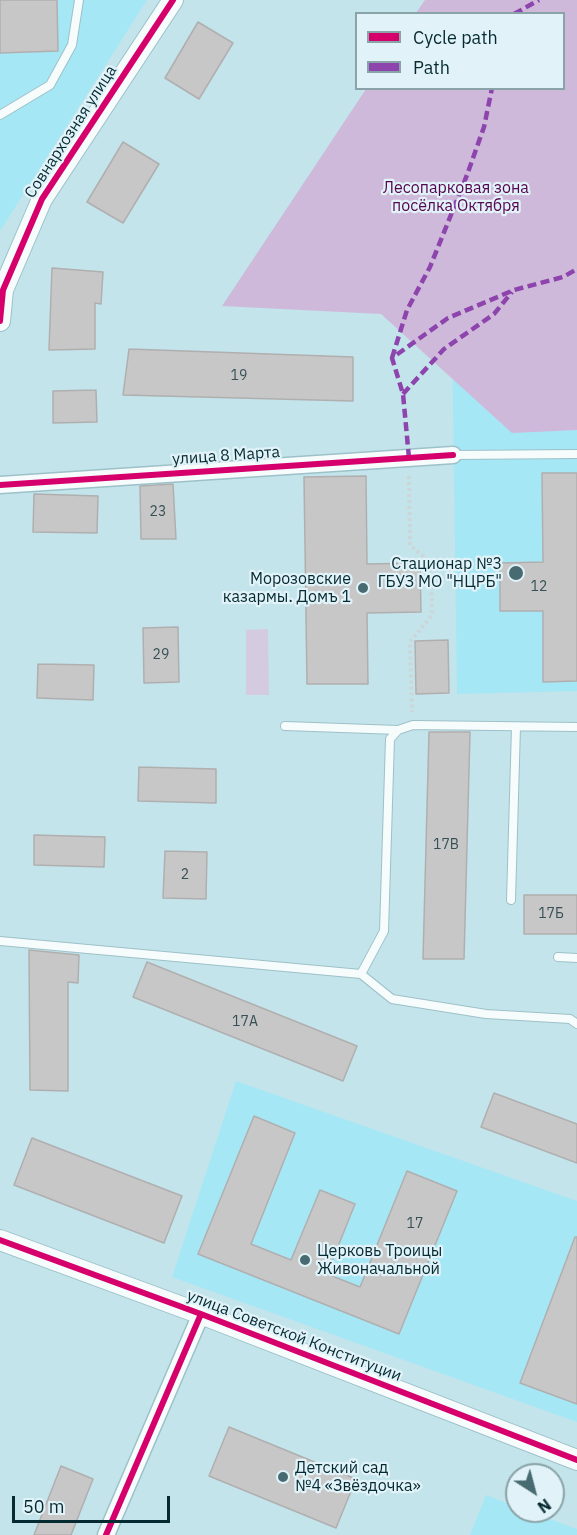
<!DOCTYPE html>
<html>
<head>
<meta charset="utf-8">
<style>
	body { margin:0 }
	#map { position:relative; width:577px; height:1535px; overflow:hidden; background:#c3e4eb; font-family:"IBM Plex Sans",sans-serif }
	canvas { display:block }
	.legend { position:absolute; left:355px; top:12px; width:210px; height:78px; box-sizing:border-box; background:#e1f3f8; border:2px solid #89a3a8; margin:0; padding:8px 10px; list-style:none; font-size:18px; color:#062a31 }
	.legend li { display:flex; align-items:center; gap:12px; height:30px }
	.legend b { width:30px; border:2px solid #89a3a8 }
	.north { position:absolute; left:505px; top:1463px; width:60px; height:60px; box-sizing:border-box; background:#e1f3f8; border:2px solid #89a3a8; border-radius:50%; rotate:144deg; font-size:16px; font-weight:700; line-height:24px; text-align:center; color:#062a31 }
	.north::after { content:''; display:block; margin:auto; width:21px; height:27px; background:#486b72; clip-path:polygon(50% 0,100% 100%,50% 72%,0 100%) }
	.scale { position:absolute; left:12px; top:1496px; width:158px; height:27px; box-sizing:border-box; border:3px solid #062a31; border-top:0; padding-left:8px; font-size:18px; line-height:21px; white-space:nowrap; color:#062a31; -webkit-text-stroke:4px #e1f3f8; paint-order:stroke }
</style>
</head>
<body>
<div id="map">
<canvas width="577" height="1535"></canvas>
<ul class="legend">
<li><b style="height:8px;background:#d6006c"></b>Cycle path</li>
<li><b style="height:8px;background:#8e44ad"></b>Path</li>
</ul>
<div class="north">N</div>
<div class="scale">50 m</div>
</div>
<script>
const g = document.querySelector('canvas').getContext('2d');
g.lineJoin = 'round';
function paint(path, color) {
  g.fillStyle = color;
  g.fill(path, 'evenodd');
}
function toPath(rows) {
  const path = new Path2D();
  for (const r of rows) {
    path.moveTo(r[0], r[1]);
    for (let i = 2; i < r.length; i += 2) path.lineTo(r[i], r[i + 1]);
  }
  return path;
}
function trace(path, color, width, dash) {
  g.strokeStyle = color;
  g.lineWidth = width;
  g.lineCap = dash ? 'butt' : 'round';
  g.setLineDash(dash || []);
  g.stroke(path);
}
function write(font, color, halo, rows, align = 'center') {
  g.font = font + ' "IBM Plex Sans",sans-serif';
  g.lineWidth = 4.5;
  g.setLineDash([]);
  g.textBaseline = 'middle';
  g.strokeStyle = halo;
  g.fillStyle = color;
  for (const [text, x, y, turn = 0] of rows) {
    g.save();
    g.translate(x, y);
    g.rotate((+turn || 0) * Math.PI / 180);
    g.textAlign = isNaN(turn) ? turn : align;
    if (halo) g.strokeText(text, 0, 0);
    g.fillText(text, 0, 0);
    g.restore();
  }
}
paint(toPath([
	[0,0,147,0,0,231],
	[577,331,577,691,457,694,452,335],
	[236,1081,577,1201,577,1422,172,1277],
	[486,1495,517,1507,517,1511,528,1511,577,1529,577,1535,470,1535]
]), '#a6e7f5');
paint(toPath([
	[268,629,269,695,246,695,246,630]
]), '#d4cbe1');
paint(toPath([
	[425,0,577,0,577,430,512,433,381,314,222,306,366,89,564,88,564,14,416,13]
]), '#cfb9db');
const building = toPath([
	[0,0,57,0,58,51,0,53,0,0],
	[198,22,233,43,199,99,165,78,198,22],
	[123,142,159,164,123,223,87,202,123,142],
	[52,268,103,272,101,304,95,303,95,349,49,350,52,268],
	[129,349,353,357,353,401,123,395,129,349],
	[96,390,97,422,53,423,53,391,96,390],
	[542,473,577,473,577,681,543,682,543,611,500,611,500,563,543,562,542,473],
	[366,476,367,564,420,563,421,612,367,613,368,684,307,684,304,477,366,476],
	[173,484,176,539,141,539,140,486,173,484],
	[34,494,98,496,97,533,33,532,34,494],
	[178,627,179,682,144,683,143,628,178,627],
	[448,640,449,693,416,694,415,641,448,640],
	[38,664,94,665,93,700,37,698,38,664],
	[429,732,470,732,464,959,423,959,429,732],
	[139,767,216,769,216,803,138,801,139,767],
	[34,835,105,837,104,867,34,865,34,835],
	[165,851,207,852,206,899,163,898,165,851],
	[524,895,577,895,577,934,524,934,524,895],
	[29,950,79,955,78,983,68,982,68,1091,30,1090,29,950],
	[147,962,357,1046,343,1081,133,997,147,962],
	[494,1093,577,1124,577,1163,481,1127,494,1093],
	[254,1116,295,1133,251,1244,291,1260,320,1190,355,1204,327,1274,360,1287,407,1171,457,1191,399,1334,198,1254,254,1116],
	[32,1138,182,1196,164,1243,14,1185,32,1138],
	[575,1237,577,1237,577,1404,520,1383,575,1237],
	[229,1427,356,1479,336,1528,209,1476,229,1427],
	[61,1466,93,1479,71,1535,34,1535,61,1466]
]);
paint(building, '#c8c7c7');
trace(building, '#b0afb0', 1.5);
const service = toPath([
	[0,115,50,85,72,45,79,0],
	[453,455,577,454],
	[285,726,398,730],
	[511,900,516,727],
	[0,941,361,974,392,999,486,1014,570,1019,577,1024],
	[558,957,577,958],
	[361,974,384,931,390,739,398,730,413,725,577,727]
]);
const minor = toPath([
	[0,485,453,455],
	[106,1535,201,1314]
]);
const tertiary = toPath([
	[0,321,3,290,42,199,173,0],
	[0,1240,201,1314,577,1460]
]);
trace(service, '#9dc1c8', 10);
trace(minor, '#9dc1c8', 19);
trace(tertiary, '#9dc1c8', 22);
trace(toPath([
	[409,476,410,545,431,563,432,615,410,642,412,712]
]), '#ccd6d8', 4, [3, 3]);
trace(service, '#f6fbfc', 8);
trace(minor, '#f6fbfc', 16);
trace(tertiary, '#f6fbfc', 20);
trace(toPath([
	[514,14,539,0],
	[392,358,407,310,430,267,467,175,484,127,492,88],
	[403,394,444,349,494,314,512,292],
	[409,458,403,394,392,358,448,318,514,290,563,277,577,269]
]), '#8e44ad', 4.5, [9, 4.5]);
trace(toPath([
	[0,321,3,290,42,199,173,0],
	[0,485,453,455],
	[0,1240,201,1314,577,1460],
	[106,1535,201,1314]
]), '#d6006c', 6);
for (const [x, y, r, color] of [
	[516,573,8,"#486b72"],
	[363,588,6,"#486b72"],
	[305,1260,6,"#486b72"],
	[283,1477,6,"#486b72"]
]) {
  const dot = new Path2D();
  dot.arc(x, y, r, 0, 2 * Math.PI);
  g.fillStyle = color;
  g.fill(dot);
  trace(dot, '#e1f3f8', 2);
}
write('14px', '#365156', null, [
	["19",239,376],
	["23",158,512],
	["12",539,587],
	["29",161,655],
	["17В",446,845],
	["2",185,875],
	["17Б",551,914],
	["17А",245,1022],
	["17",415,1224]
]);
write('16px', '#062a31', '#e1f3f8', [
	["Совнархозная улица",71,132,-57],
	["улица 8 Марта",226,456,-4],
	["улица Советской Конституции",294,1336,21]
]);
write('16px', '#570550', '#e1f3f8', [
	["Лесопарковая зона",456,188],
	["посёлка Октября",456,206]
]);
write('16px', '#062a31', '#e1f3f8', [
	["Стационар №3",502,564],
	["ГБУЗ МО \"НЦРБ\"",502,582],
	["Морозовские",351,579],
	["казармы. Домъ 1",351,597],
	["Церковь Троицы",317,1251,"left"],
	["Живоначальной",317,1269,"left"],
	["Детский сад",295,1468,"left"],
	["№4 «Звёздочка»",295,1486,"left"]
], 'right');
</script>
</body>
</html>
